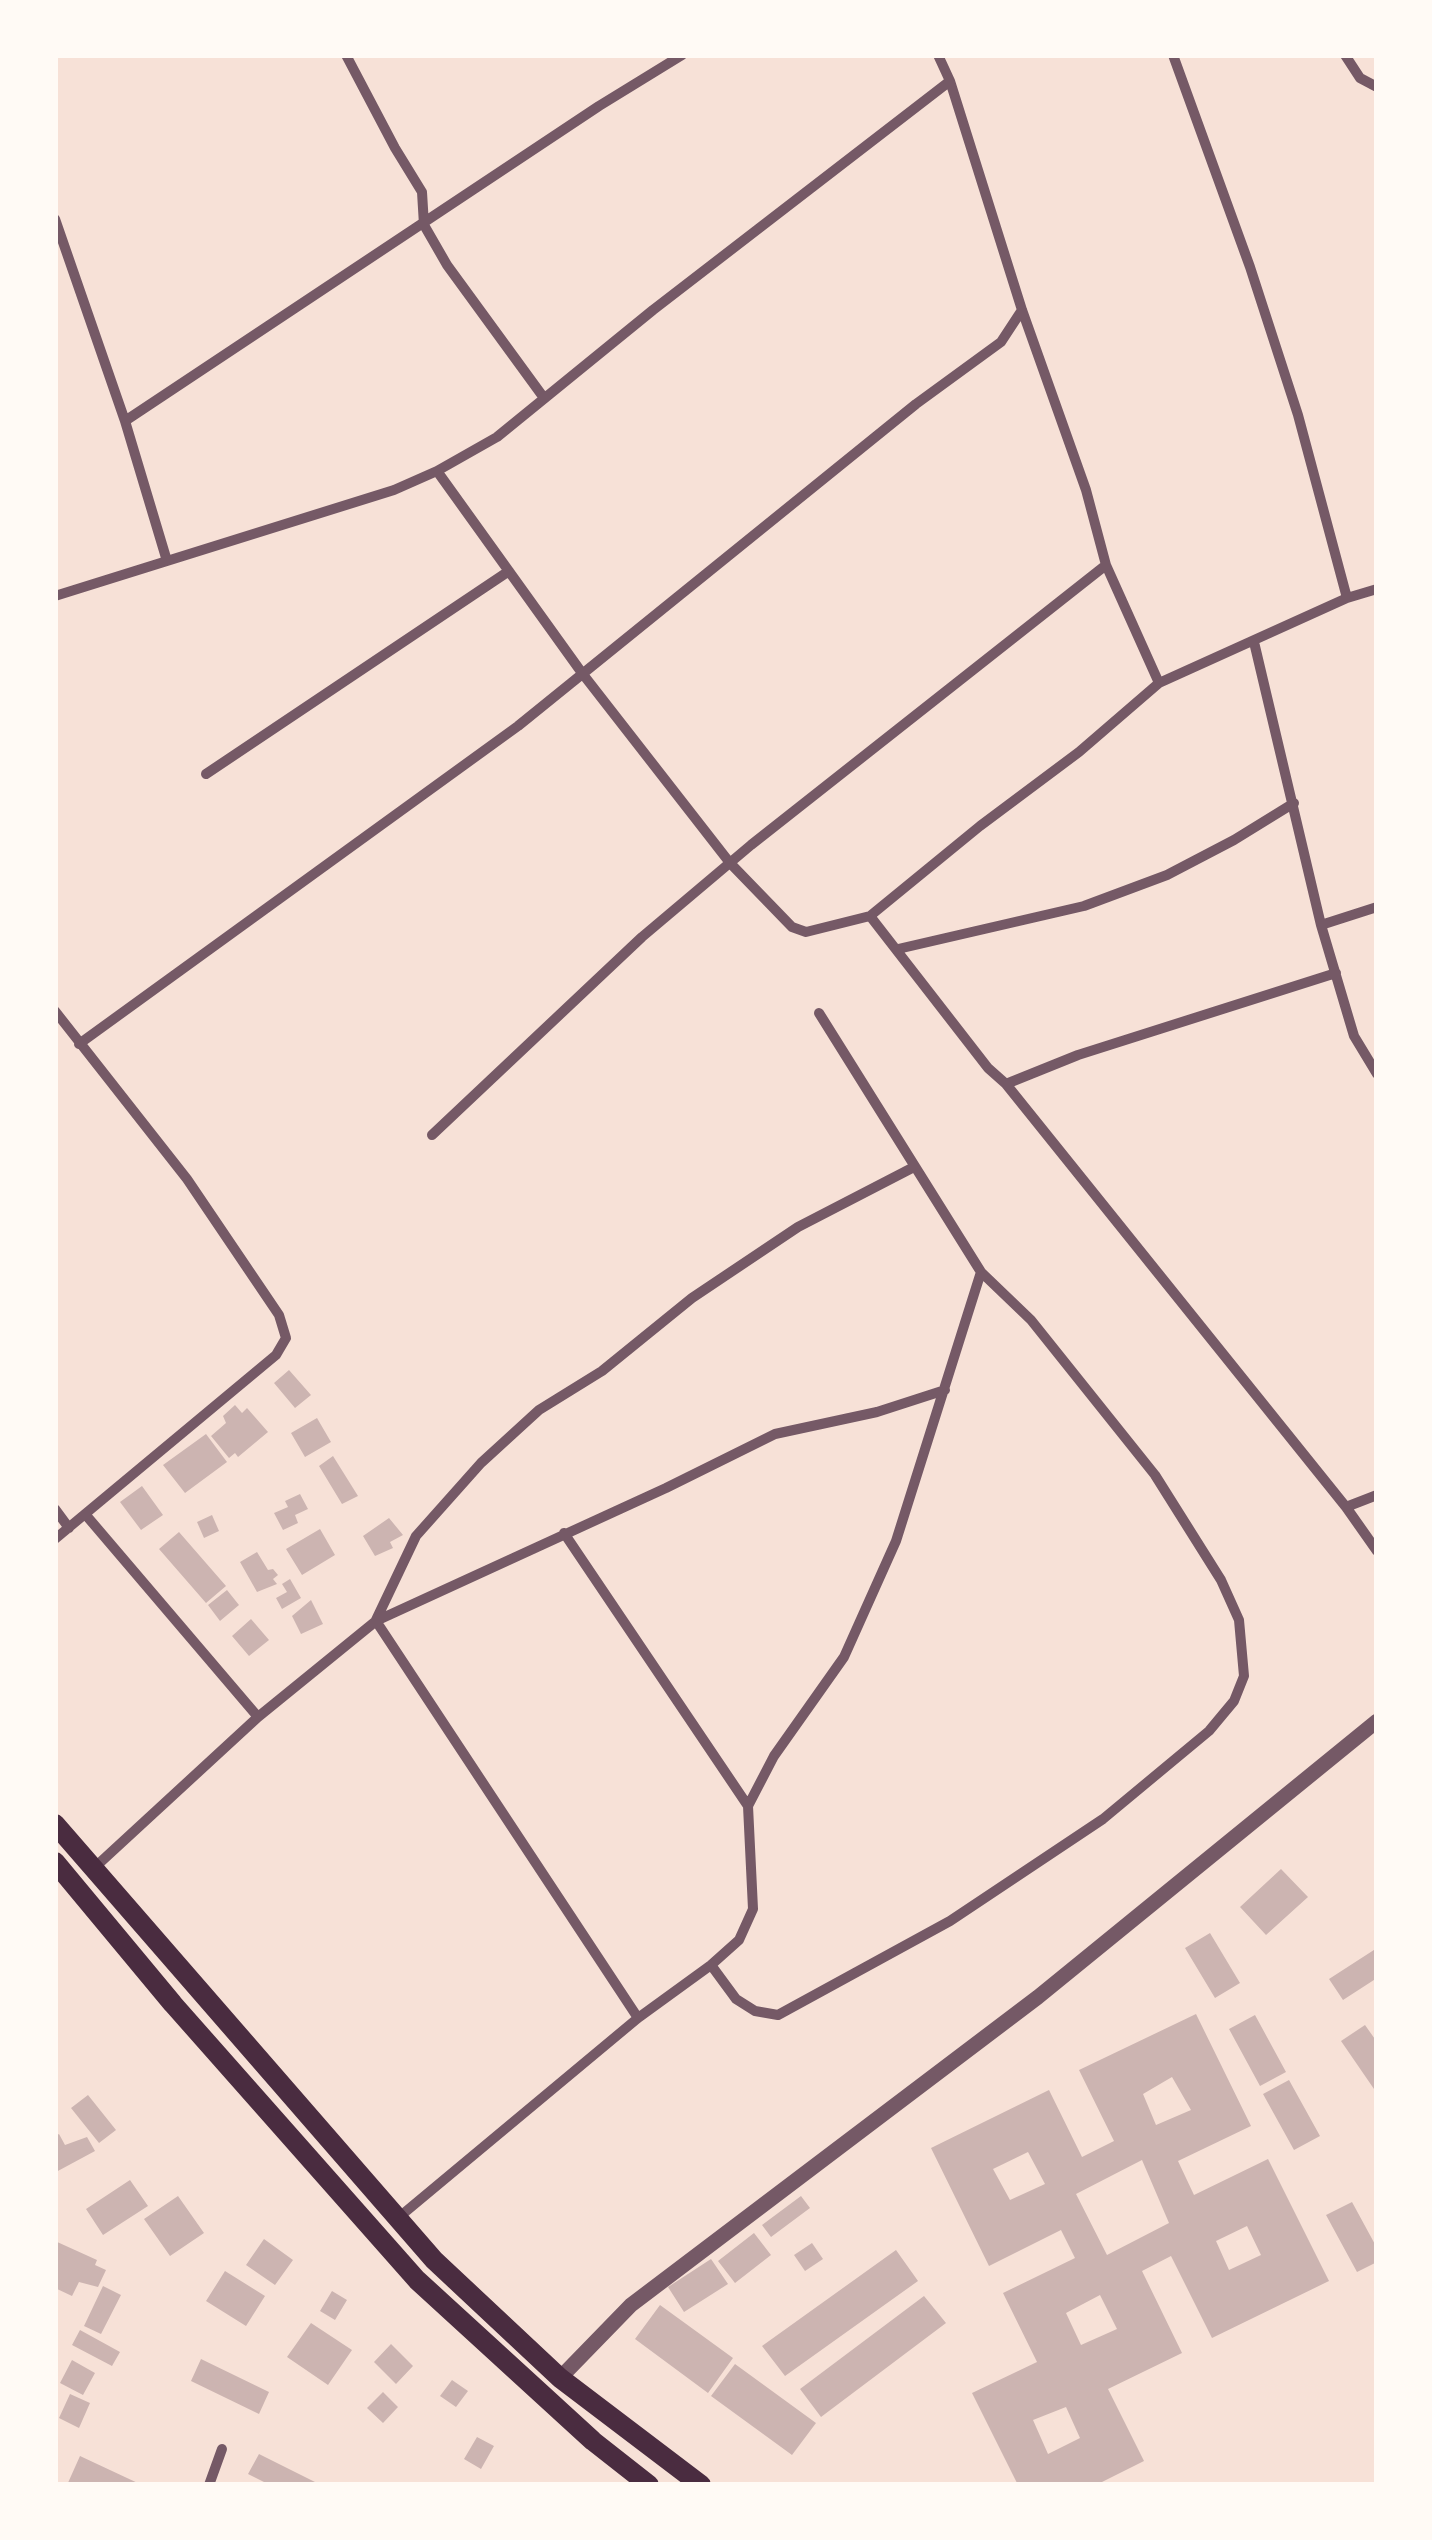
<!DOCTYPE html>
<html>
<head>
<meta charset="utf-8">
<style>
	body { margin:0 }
	#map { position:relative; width:1432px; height:2540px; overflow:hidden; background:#f7e1d7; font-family:Poppins,sans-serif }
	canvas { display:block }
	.frame { position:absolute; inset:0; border:58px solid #fffaf5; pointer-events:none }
</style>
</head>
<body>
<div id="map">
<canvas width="1432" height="2540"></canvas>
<div class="frame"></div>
</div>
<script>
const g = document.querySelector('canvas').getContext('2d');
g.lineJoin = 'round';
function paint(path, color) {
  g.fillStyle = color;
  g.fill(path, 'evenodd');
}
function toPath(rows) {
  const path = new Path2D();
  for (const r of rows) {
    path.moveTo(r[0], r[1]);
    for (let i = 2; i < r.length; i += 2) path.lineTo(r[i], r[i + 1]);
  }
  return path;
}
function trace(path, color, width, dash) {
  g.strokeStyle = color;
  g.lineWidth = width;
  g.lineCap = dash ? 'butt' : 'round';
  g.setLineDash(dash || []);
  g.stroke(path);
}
paint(toPath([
	[289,1370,311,1395,295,1408,274,1383],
	[235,1405,242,1413,247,1408,268,1432,238,1457,235,1453,229,1458,211,1436,226,1423,223,1416],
	[317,1418,331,1442,305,1457,291,1433],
	[206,1434,227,1462,185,1493,163,1465],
	[333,1456,358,1496,342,1504,319,1466],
	[142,1486,163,1515,141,1530,120,1502],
	[300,1494,308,1509,295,1515,298,1523,283,1530,274,1513,288,1507,285,1501],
	[212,1515,219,1531,204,1538,197,1522],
	[389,1518,403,1535,390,1542,393,1548,375,1556,363,1536],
	[320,1529,335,1555,302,1575,286,1549],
	[179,1532,226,1586,206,1603,159,1549],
	[257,1552,268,1570,273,1569,278,1575,273,1579,277,1584,257,1592,240,1562],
	[290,1579,301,1598,282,1609,276,1598,287,1592,282,1584],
	[227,1590,239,1605,220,1621,208,1605],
	[311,1600,323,1624,301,1634,292,1616],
	[251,1619,269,1640,249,1656,232,1636],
	[1281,1869,1308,1897,1266,1935,1240,1907],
	[1210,1933,1240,1983,1215,1998,1185,1948],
	[1377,1948,1377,1978,1343,2000,1329,1979],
	[1196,2014,1251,2126,1178,2161,1194,2195,1268,2159,1329,2281,1212,2338,1171,2256,1142,2271,1182,2353,1108,2389,1144,2461,1096,2485,1018,2485,972,2393,1037,2362,1003,2293,1075,2258,1061,2230,989,2266,931,2148,1049,2090,1082,2157,1114,2141,1079,2070],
	[1172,2077,1191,2110,1156,2125,1143,2094],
	[1028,2152,1045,2184,1010,2200,993,2169],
	[1142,2160,1169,2223,1107,2255,1076,2194],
	[1247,2226,1261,2255,1229,2270,1216,2241],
	[1100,2295,1117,2329,1081,2345,1066,2313],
	[1066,2407,1080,2438,1048,2454,1033,2420],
	[1255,2015,1286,2072,1260,2086,1229,2029],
	[1365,2025,1377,2042,1377,2087,1374,2089,1341,2041],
	[1289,2080,1320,2136,1294,2150,1263,2094],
	[88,2095,116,2130,99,2143,71,2108],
	[59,2134,65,2145,87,2137,95,2151,56,2172,55,2136],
	[130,2180,148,2206,103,2235,86,2209],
	[178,2196,204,2233,170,2256,144,2219],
	[801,2196,810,2208,771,2237,762,2225],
	[1352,2202,1377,2248,1377,2262,1357,2272,1326,2215],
	[754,2233,771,2255,735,2283,718,2261],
	[264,2239,293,2260,275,2285,246,2265],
	[55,2241,97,2260,95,2265,106,2270,98,2287,79,2282,72,2296,55,2288],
	[812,2243,823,2259,805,2271,794,2255],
	[896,2250,918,2281,785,2376,762,2346],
	[711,2259,728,2284,684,2312,668,2287],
	[225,2271,265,2296,246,2326,206,2301],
	[103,2286,121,2295,101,2334,84,2326],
	[332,2291,347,2300,335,2320,320,2311],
	[924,2296,946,2323,821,2417,800,2389],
	[660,2305,733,2358,708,2393,635,2339],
	[311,2323,352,2350,328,2385,287,2357],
	[80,2330,120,2352,112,2366,72,2345],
	[391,2344,413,2366,396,2384,374,2362],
	[201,2359,269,2392,259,2414,191,2381],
	[72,2360,95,2373,83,2395,60,2383],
	[735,2364,816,2423,792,2455,711,2396],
	[452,2380,468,2391,456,2407,440,2396],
	[383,2392,398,2407,383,2423,367,2408],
	[70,2394,90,2403,79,2428,59,2418],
	[477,2437,494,2446,481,2469,464,2459],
	[259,2454,321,2485,270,2485,248,2474],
	[80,2456,142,2485,67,2485]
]), '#ccb4b1');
trace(toPath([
	[346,55,395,148,422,192,424,225,447,265,544,398],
	[938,55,950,81,1022,310,1086,490,1106,565,1159,683],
	[1173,55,1250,267,1298,415,1347,598],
	[1345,55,1360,78,1377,87],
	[55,219,125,421,167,561],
	[125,421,599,106,682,55],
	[437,471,582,673,730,863,792,927,806,932,870,916,980,826,1079,752,1159,683,1347,598,1377,589],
	[55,596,394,490,437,471,497,437,653,310,950,81],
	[1254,642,1321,925,1354,1036,1377,1074],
	[206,774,509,571],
	[870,916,988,1068,1006,1084,1346,1507,1377,1551],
	[1321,925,1377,907],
	[898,949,1084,906,1167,875,1234,840,1294,803],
	[55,1011,187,1179,279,1315,286,1338,276,1355,55,1539],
	[79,1044,518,726,916,404,1001,342,1022,310],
	[1006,1084,1078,1055,1336,973],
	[432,1135,642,937,751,845,1106,565],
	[1346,1507,1377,1495],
	[55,1509,69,1528],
	[85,1514,258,1717],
	[376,1620,416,1536,481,1463,539,1410,602,1371,692,1298,798,1227,914,1167],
	[376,1621,638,2018],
	[748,1806,774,1756,844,1657,896,1541,981,1272],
	[93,1869,258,1717,376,1621,666,1488,775,1434,877,1412,945,1390],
	[711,1965,736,1999,755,2011,778,2015,950,1921,1103,1819,1209,1731,1234,1701,1244,1676,1239,1620,1221,1580,1155,1475,1031,1320,981,1272,819,1013],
	[398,2218,638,2018,711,1965,739,1940,753,1909,748,1806,564,1533],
	[209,2485,222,2449]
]), '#755966', 10);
trace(toPath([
	[560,2378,631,2305,1038,1997,1377,1721]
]), '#755966', 15);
trace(toPath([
	[55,1824,434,2260,560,2378,701,2485],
	[55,1862,173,2004,417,2280,593,2441,649,2485]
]), '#4a2c40', 20);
</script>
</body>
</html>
